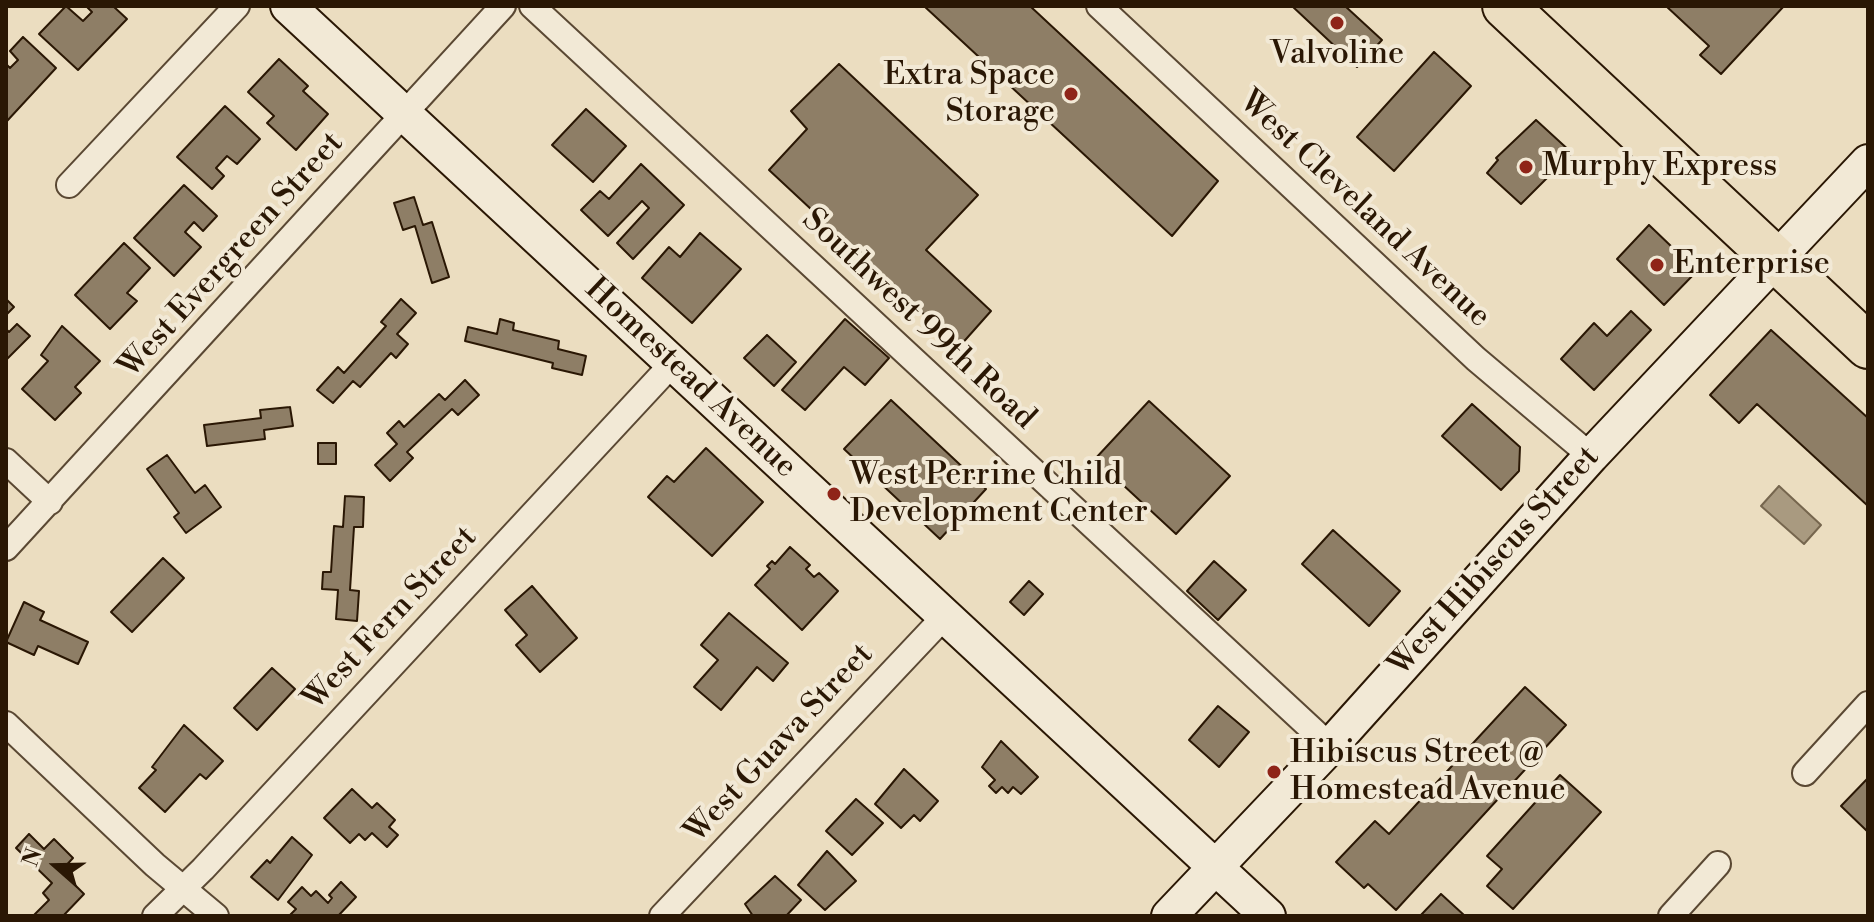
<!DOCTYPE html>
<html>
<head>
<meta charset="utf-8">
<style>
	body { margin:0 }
	#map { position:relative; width:1874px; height:922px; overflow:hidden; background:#ebddc0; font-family:"Libre Bodoni",serif }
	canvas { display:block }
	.frame { position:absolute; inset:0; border:8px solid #2a1704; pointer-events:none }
	.north { position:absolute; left:16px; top:826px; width:80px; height:80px; -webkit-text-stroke:6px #f2e9d6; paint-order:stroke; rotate:290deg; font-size:22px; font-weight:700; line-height:32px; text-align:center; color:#2a1704 }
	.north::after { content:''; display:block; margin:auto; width:28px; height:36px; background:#2a1704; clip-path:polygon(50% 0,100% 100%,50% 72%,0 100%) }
</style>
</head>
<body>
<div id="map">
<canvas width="1874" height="922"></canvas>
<div class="frame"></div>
<div class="north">N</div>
</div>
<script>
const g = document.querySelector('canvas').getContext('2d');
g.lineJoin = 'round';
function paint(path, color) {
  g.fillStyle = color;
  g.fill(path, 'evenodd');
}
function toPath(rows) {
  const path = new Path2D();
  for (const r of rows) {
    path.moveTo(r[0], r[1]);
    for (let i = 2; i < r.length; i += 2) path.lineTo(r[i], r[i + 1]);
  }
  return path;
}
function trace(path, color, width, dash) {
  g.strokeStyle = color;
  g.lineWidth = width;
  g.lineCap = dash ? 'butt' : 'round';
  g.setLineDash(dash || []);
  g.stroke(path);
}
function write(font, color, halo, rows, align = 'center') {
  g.font = font + ' "Libre Bodoni",serif';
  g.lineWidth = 8;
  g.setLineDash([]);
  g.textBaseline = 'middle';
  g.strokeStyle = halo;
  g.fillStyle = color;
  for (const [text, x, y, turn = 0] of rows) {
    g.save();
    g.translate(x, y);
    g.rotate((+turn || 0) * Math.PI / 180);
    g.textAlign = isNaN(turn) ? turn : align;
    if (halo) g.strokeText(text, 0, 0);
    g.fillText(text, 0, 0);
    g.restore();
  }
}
const water = toPath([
	[1779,486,1821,525,1804,544,1761,506,1779,486]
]);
paint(water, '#a99a80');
trace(water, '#76664e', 2);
const building = toPath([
	[66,6,83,21,92,12,86,6,113,6,127,19,78,70,39,34,66,6],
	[924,6,1030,6,1218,181,1172,236,924,6],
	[1292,6,1345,6,1382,40,1357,67,1292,6],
	[1666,6,1784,6,1721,74,1700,55,1709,46,1666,6],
	[23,37,56,68,7,121,6,64,10,68,18,60,10,51,23,37],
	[1434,52,1471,86,1394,171,1357,137,1434,52],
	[279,59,308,86,303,91,328,114,296,150,267,123,274,116,248,92,279,59],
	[839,64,978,195,926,250,991,311,959,347,769,170,807,129,791,111,839,64],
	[225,106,260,139,237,164,227,156,216,168,224,176,212,189,177,157,225,106],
	[586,109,626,146,593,182,552,145,586,109],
	[1536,120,1572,153,1521,204,1487,173,1498,160,1496,158,1536,120],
	[641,164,684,205,633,259,617,243,649,208,642,201,608,236,581,210,600,191,609,199,641,164],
	[184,185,217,216,203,231,194,222,185,232,201,247,174,276,134,238,184,185],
	[414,197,423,225,432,222,449,277,432,283,415,226,403,230,394,203,414,197],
	[1649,225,1697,271,1664,305,1617,259,1649,225],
	[700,233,741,269,692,323,642,278,669,247,680,257,700,233],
	[124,243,150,268,127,293,137,301,110,329,75,295,124,243],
	[6,299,14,307,6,315,6,299],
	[401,299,416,313,397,334,408,344,396,358,391,353,360,387,353,381,333,403,317,390,338,367,344,373,386,326,381,322,401,299],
	[1631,311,1651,330,1594,390,1561,359,1594,323,1607,336,1631,311],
	[500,319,514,323,513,330,559,341,558,349,586,356,582,375,552,368,553,363,465,341,468,327,497,334,500,319],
	[845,319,889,358,865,385,844,367,805,410,782,390,845,319],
	[17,324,30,336,6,360,6,329,9,332,17,324],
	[62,326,100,361,75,387,81,393,55,420,22,389,48,361,41,355,62,326],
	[1771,330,1868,418,1868,506,1757,404,1739,423,1710,395,1771,330],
	[767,335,796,362,774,386,744,358,767,335],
	[465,380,479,395,458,415,452,409,407,452,413,458,390,481,375,465,397,444,387,433,399,421,404,427,439,394,445,400,465,380],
	[891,400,986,489,940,539,844,449,891,400],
	[1149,401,1230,476,1176,534,1095,459,1149,401],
	[1472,404,1520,447,1519,471,1501,490,1442,436,1472,404],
	[290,407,293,426,264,430,265,439,207,446,204,425,261,418,260,410,290,407],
	[318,443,336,443,336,464,318,464,318,443],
	[706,448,763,502,712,556,648,497,667,476,674,482,706,448],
	[167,455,195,493,205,485,221,507,186,533,174,517,179,513,147,469,167,455],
	[345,496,364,497,363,527,354,527,350,590,359,591,357,621,336,619,338,590,322,589,323,572,331,572,334,526,343,527,345,496],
	[1333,530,1400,591,1369,626,1302,564,1333,530],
	[790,547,810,565,806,569,814,577,819,573,838,591,802,630,755,585,770,569,767,566,772,561,775,564,790,547],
	[163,558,184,578,132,632,111,612,163,558],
	[1214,561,1246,590,1218,620,1187,591,1214,561],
	[1029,581,1043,594,1024,615,1010,602,1029,581],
	[532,586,577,638,540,672,516,645,527,635,505,610,532,586],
	[24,602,44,612,40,620,88,642,78,664,38,646,34,655,6,642,24,602],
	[729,613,788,663,773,681,757,667,721,710,694,687,718,660,701,645,729,613],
	[272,668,295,689,257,730,234,708,272,668],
	[1525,687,1566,725,1396,910,1368,884,1364,888,1336,862,1375,821,1389,834,1525,687],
	[1218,706,1249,732,1219,767,1189,740,1218,706],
	[184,725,223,761,206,779,200,774,165,812,139,788,156,770,152,767,184,725],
	[1001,741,1038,777,1021,794,1013,787,1008,793,1002,787,996,793,989,786,995,780,982,767,1001,741],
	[904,769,938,801,920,821,914,815,901,828,875,804,904,769],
	[1560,775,1601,812,1513,909,1487,886,1502,869,1487,856,1560,775],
	[1868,778,1868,832,1841,806,1868,778],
	[352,789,372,808,377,803,395,820,389,827,398,835,387,847,372,833,365,840,359,834,350,843,324,818,352,789],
	[856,799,883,823,852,855,826,831,856,799],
	[29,834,44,849,54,839,73,858,61,871,84,894,63,916,33,916,49,900,43,893,52,883,16,848,29,834],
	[292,837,312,855,278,900,251,877,267,860,270,863,292,837],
	[827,851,856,881,825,910,798,885,827,851],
	[775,876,801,900,786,916,753,916,745,904,775,876],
	[341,882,356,897,338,916,289,916,296,909,288,902,302,887,311,896,316,891,328,903,332,898,329,895,341,882],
	[1441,894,1465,916,1420,916,1441,894]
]);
paint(building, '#8e7e66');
trace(building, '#2a1704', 2);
const street = toPath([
	[532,6,1330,746],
	[1099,6,1476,359,1591,456],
	[69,185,237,6],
	[6,461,50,502],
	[6,548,503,6],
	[6,724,155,865,216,916],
	[1805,773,1868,704],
	[155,916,203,869,673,363],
	[662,916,944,617],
	[1671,916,1718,864]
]);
const secondary = toPath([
	[288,6,1268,916],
	[1169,916,1325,752,1591,456,1868,162]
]);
const highway = toPath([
	[1505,6,1868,346]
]);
trace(street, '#5a4833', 28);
trace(secondary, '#2a1704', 38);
trace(highway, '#2a1704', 48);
trace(street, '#f2e9d6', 24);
trace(secondary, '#f2e9d6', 34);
trace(highway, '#ebddc0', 44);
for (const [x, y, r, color] of [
	[1337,23,8,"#8f2418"],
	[1071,94,8,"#8f2418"],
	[1526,167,8,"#8f2418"],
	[1657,265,8,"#8f2418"],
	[834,494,8,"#8f2418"],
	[1274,772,8,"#8f2418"]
]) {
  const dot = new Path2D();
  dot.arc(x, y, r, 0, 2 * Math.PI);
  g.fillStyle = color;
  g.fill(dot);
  trace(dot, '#f2e9d6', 3);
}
write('32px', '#2a1704', '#f2e9d6', [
	["Valvoline",1337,55,"center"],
	["Extra Space",1055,76,"right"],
	["Storage",1055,113,"right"],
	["Murphy Express",1542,167],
	["Enterprise",1673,265],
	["West Perrine Child",850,476],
	["Development Center",850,513],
	["Hibiscus Street @",1290,754],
	["Homestead Avenue",1290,791]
], 'left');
write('32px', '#2a1704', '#f2e9d6', [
	["West Cleveland Avenue",1364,210,43],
	["West Evergreen Street",232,256,-48],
	["Southwest 99th Road",918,320,43],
	["Homestead Avenue",690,379,43],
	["West Hibiscus Street",1495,562,-48],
	["West Fern Street",391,619,-47],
	["West Guava Street",780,744,-47]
]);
</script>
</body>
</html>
